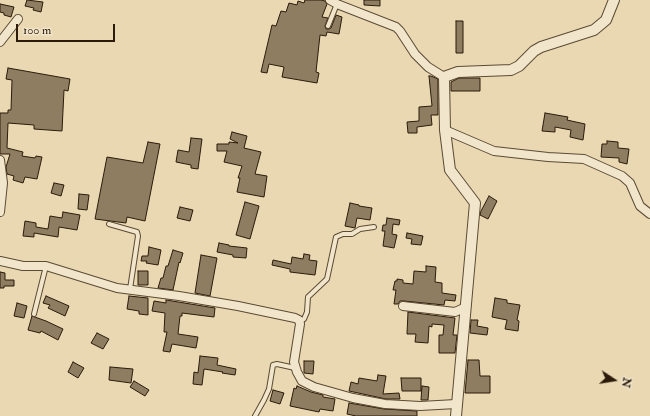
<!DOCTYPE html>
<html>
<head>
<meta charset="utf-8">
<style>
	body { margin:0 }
	#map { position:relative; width:650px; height:416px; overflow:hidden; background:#e9d8b1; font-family:"IM FELL Double Pica",serif }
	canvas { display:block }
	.north { position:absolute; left:594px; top:360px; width:40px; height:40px; -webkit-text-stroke:3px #f1e6cc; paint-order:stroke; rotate:102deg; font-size:11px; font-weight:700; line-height:16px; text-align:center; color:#2c1b0b }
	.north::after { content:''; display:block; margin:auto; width:14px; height:18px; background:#2c1b0b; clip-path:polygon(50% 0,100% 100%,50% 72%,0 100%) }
	.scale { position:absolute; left:16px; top:24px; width:99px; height:18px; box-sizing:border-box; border:2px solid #2c1b0b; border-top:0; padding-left:5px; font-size:12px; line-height:14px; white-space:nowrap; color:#2c1b0b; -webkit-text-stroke:3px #f1e6cc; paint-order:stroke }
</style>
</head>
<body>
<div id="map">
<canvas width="650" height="416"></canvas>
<div class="north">N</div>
<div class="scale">100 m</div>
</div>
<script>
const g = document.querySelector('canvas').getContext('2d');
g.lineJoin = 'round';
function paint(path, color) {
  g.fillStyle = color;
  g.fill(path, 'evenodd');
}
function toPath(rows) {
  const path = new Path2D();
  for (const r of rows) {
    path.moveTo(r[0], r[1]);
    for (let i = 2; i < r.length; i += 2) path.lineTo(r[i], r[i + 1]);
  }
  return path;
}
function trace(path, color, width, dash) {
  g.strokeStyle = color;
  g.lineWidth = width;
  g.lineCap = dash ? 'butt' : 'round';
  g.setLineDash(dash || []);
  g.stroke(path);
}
const building = toPath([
	[27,0,43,2,41,12,33,10,34,8,25,6,27,0],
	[305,0,321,0,325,1,327,4,322,17,328,18,325,26,326,29,329,29,331,28,336,15,342,17,339,34,327,32,326,36,320,35,316,72,319,73,317,83,282,77,284,67,269,64,267,73,261,72,272,25,276,26,281,11,286,12,289,3,297,5,298,1,304,3,305,0],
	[364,0,380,0,380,6,364,5,364,0],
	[0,4,14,7,11,17,4,15,4,13,0,12,0,4],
	[456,21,463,21,463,53,456,53,456,21],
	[8,68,70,79,68,91,64,90,62,131,34,129,34,125,8,123,7,148,23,152,22,156,35,158,36,156,42,157,37,179,25,177,23,183,13,180,14,176,7,174,6,167,10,154,0,154,0,113,8,113,8,110,11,110,12,80,6,79,8,68],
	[429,76,431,76,438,79,438,115,431,115,432,125,417,127,417,133,408,133,407,122,419,121,419,107,432,106,429,76],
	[459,78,480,78,480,91,451,91,451,82,459,78],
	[545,113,568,117,567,120,585,124,583,140,570,137,571,130,555,127,555,132,542,131,545,113],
	[232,132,247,136,244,148,261,152,255,174,267,176,264,197,237,192,240,178,238,178,242,166,224,162,227,151,217,151,217,144,229,144,229,142,238,143,230,139,232,132],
	[191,138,202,139,198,169,191,168,191,165,176,162,178,150,189,152,191,138],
	[607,141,618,142,618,148,629,149,627,164,619,162,619,158,601,157,602,144,607,144,607,141],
	[148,142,160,144,145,221,127,217,126,223,95,219,107,157,143,163,148,142],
	[54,183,64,185,61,196,51,193,54,183],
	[79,194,89,195,87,210,78,209,79,194],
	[489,196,497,201,488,219,480,215,481,211,489,196],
	[245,202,259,206,250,239,236,235,245,202],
	[350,203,359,205,359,206,372,208,370,220,357,218,355,228,345,226,350,203],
	[180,207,193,210,190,221,177,218,180,207],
	[63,212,80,215,77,230,59,227,58,237,34,233,34,237,23,236,25,221,36,223,36,227,48,229,50,216,62,218,63,212],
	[387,218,400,220,399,225,393,224,392,234,397,235,394,248,383,246,385,231,382,231,383,225,386,225,387,218],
	[407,233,423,236,421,245,411,244,412,239,406,238,407,233],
	[219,243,229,245,229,246,247,248,246,258,233,257,233,255,217,252,219,243],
	[149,247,161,250,158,265,146,263,147,261,141,261,142,256,148,256,149,247],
	[173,250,183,253,180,263,179,262,173,290,158,288,161,278,163,278,166,266,168,266,173,250],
	[304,254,310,255,309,260,317,261,315,275,290,272,290,269,272,265,273,260,291,264,292,257,303,259,304,254],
	[201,255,217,258,210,296,195,293,201,255],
	[426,266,436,267,435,282,442,283,442,293,456,295,455,301,445,300,444,305,404,301,400,301,398,304,394,304,396,290,393,290,395,281,397,281,397,279,403,280,403,283,413,284,414,271,426,272,426,266],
	[138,271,148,271,148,285,138,285,138,271],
	[0,272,5,273,5,280,14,280,14,286,4,286,4,288,0,288,0,272],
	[46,296,69,306,65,316,48,308,50,305,43,303,46,296],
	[129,296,148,298,148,315,139,314,139,311,127,309,129,296],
	[495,298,507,300,507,303,520,305,517,320,519,321,518,331,505,329,507,320,492,317,495,298],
	[166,300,215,308,214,317,182,313,182,316,180,316,178,334,198,337,196,348,172,344,170,352,163,351,167,332,164,332,165,313,152,311,154,301,166,303,166,300],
	[17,303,27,306,24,318,14,316,17,303],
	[408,312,455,318,453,335,457,335,455,353,439,353,439,335,443,335,444,325,432,324,432,327,429,326,428,343,415,342,416,334,407,334,408,312],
	[32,316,46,321,63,329,58,340,41,331,40,333,28,330,32,316],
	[471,320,478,320,477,326,488,328,487,335,470,333,471,320],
	[97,333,109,339,103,349,91,343,97,333],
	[200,356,218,358,217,365,236,369,235,375,222,373,223,372,204,369,202,385,193,384,194,372,198,373,200,356],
	[468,360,479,360,480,376,490,376,490,393,465,393,468,360],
	[304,361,314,361,313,374,304,373,304,361],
	[73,362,84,368,78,378,68,372,73,362],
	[110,367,133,369,131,383,109,380,110,367],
	[378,375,386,376,383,394,399,393,400,399,386,399,349,391,351,382,358,384,359,378,377,381,378,375],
	[401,378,421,378,421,391,402,391,401,378],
	[134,381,149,390,145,396,130,387,134,381],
	[297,386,311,392,323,395,323,397,335,399,333,411,320,409,319,412,290,406,294,388,296,389,297,386],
	[422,386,429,387,428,400,421,400,422,386],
	[273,390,284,393,280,404,270,401,273,390],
	[349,403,384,409,417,411,417,416,356,416,347,414,349,403]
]);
paint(building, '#8e7d61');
trace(building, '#2c1b0b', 1);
const service = toPath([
	[328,26,337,4],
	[109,224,137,232,138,236,130,289],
	[34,314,46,266],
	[300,322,304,319,307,312,308,297,327,279,336,237,343,234,352,234,360,229,374,227],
	[255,416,264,400,269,389,273,365,277,364,295,368]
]);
const minor = toPath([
	[330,0,337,4,396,27,400,31,415,54,428,67,444,77],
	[0,42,18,19],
	[445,130,494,151,548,157,584,159,622,176,630,183,640,206,650,214],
	[0,160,3,183,0,212],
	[0,261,23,266,46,266,117,288,179,296,238,306,295,318,299,320,300,324,294,362,297,372,302,381,314,387,353,398,385,404,420,406,456,404],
	[403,306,455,312,466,307]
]);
const tertiary = toPath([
	[456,416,475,203,450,170,445,130,444,77,458,72,511,70,519,66,534,51,541,47,594,30,606,20,614,0]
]);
trace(service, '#5b4a34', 6);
trace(minor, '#5b4a34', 10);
trace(tertiary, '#5b4a34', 12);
trace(service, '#f1e6cc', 4);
trace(minor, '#f1e6cc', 8);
trace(tertiary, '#f1e6cc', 10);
</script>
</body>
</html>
